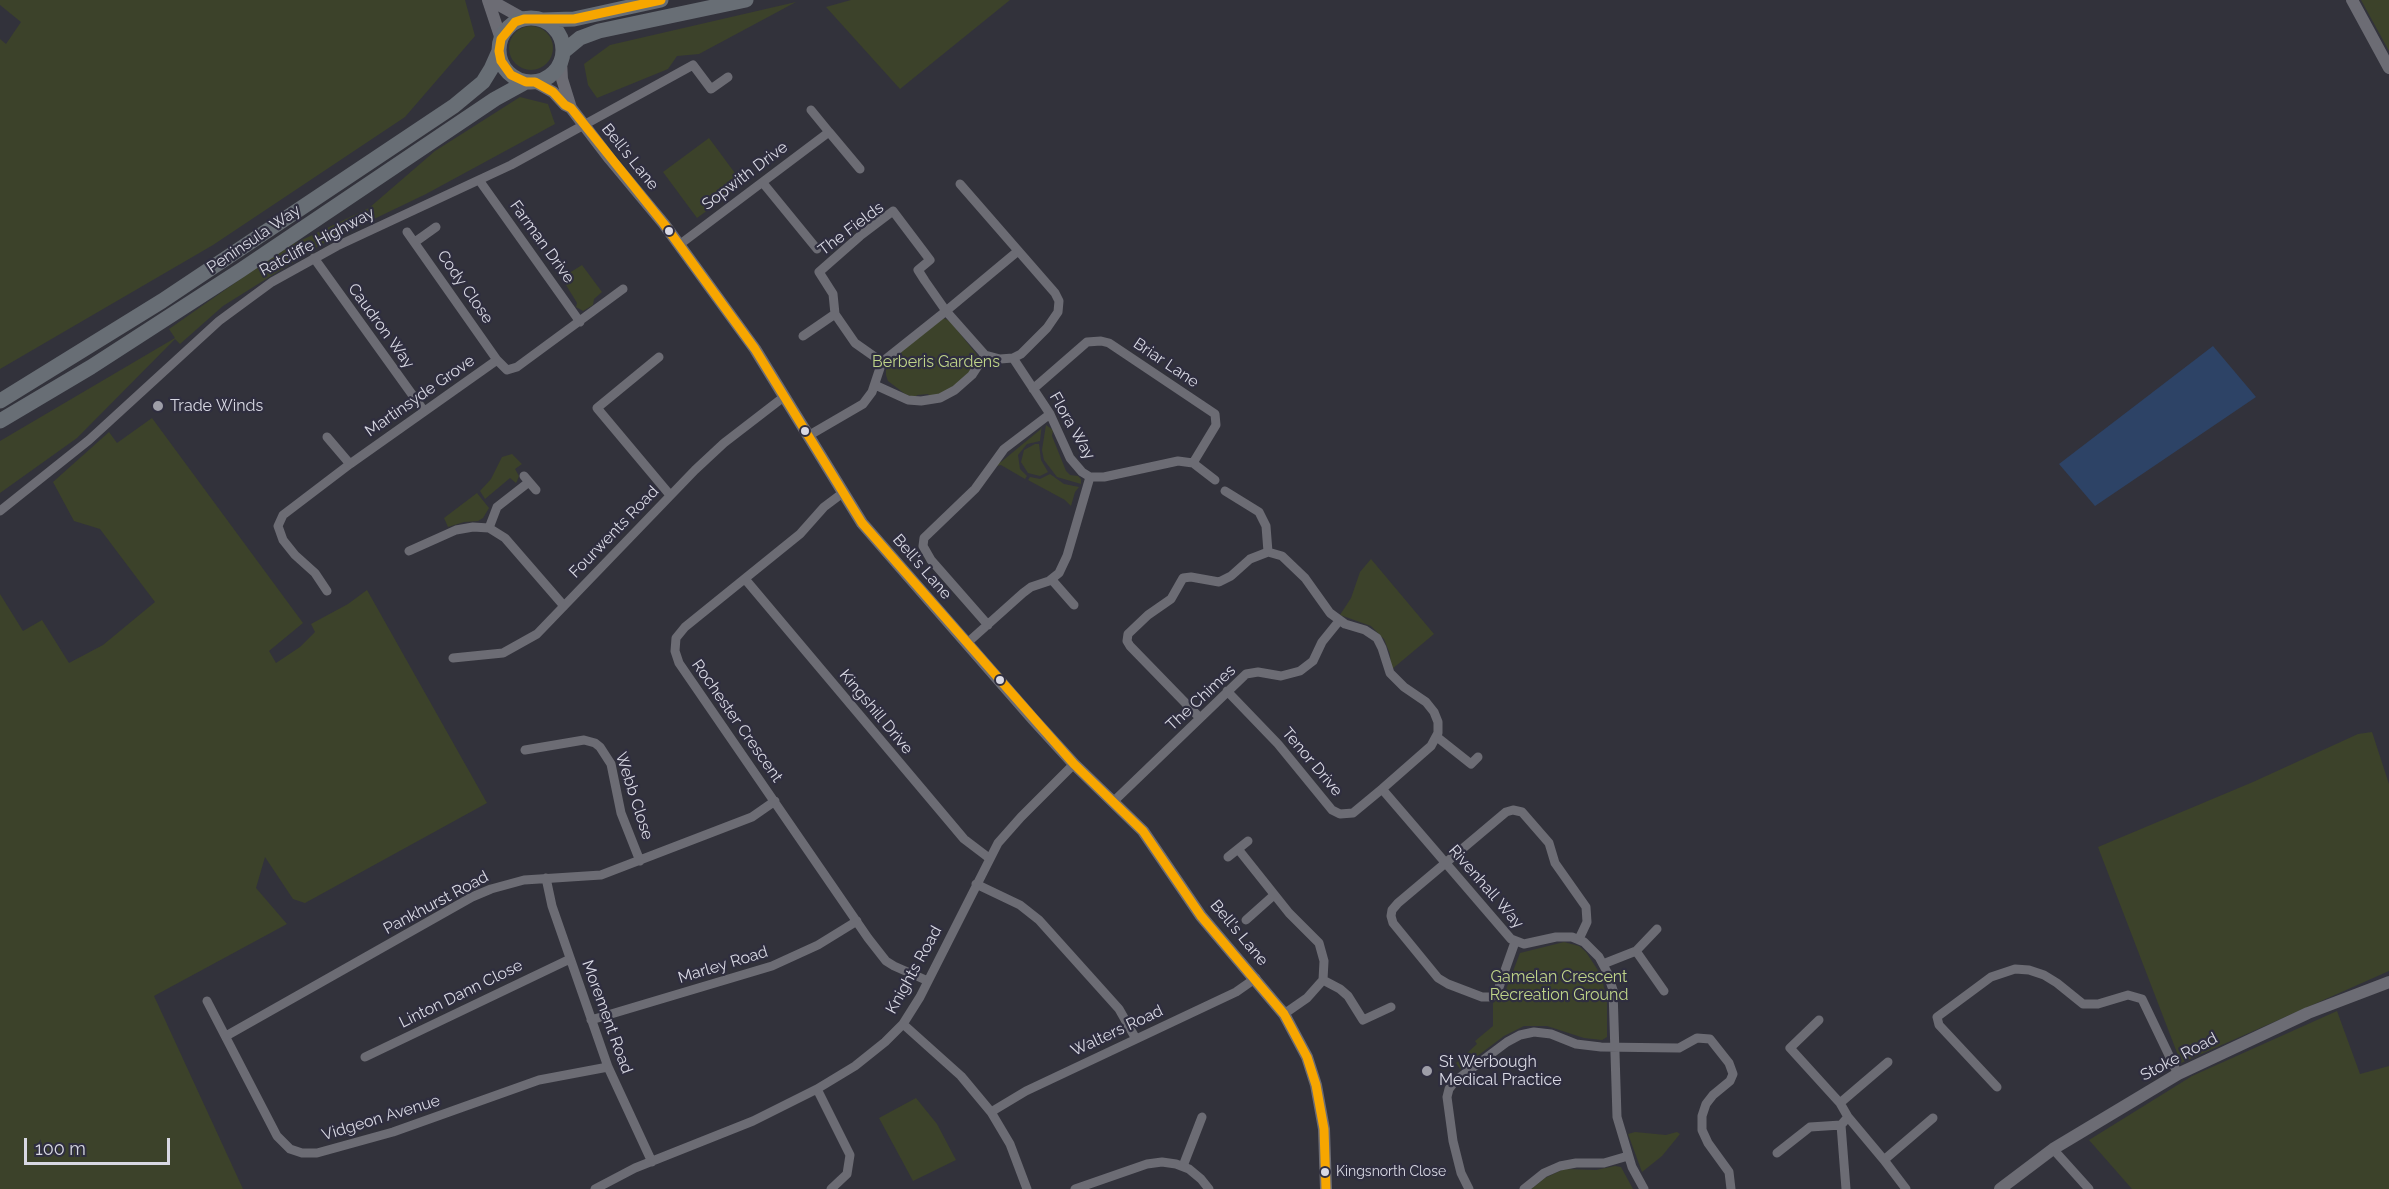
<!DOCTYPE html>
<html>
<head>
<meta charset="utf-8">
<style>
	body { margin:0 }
	#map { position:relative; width:2389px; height:1189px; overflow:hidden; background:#32323b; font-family:Raleway,sans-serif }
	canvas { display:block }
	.scale { position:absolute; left:24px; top:1138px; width:146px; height:27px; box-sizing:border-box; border:3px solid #d8d8e3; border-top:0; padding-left:8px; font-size:18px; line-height:21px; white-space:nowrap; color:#d8d8e3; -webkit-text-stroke:4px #2f2e3f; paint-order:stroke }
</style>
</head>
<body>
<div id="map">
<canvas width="2389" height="1189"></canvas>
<div class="scale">100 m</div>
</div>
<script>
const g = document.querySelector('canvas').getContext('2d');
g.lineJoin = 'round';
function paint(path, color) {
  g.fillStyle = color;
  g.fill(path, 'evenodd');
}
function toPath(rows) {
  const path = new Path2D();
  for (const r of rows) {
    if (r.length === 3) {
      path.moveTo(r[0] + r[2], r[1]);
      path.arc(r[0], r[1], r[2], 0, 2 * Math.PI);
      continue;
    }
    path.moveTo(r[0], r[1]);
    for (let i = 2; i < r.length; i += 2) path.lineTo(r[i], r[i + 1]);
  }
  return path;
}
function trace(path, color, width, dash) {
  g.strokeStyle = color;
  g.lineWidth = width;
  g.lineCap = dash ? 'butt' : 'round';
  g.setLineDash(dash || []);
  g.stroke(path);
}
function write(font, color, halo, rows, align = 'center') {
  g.font = font + ' Raleway,sans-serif';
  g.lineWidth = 4.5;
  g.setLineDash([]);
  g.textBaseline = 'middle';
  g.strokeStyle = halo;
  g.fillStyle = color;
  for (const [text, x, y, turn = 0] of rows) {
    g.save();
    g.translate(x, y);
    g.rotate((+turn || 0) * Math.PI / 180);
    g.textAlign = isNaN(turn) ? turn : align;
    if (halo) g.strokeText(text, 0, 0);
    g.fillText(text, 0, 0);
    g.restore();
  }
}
paint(toPath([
	[0,0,465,0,475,36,405,117,213,245,0,369,0,39,6,44,21,22,0,5],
	[851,0,1010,0,900,89,826,7],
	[2361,0,2389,0,2389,51],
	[796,2,699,54,677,56,668,69,597,98,588,85,584,64,610,45],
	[531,48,22],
	[520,97,548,104,555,124,426,194,322,244,223,306,180,344,175,339,77,438,0,493,0,441,175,338,169,329,285,248,369,208,435,151],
	[709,138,743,184,697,218,663,172],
	[582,265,602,292,594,299,593,305,583,311,576,307,577,303,563,280,566,275],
	[943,318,950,321,977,355,971,371,949,391,931,397,928,394,917,395,915,398,905,394,888,381,886,375,886,364],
	[152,418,303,623,269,651,276,663,300,647,315,632,311,624,348,604,367,590,487,803,305,903,293,899,265,857,256,888,287,924,154,996,243,1189,0,1189,0,594,23,631,42,620,69,663,103,645,155,602,100,529,74,521,53,482,109,432,117,443],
	[1042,424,1040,441,1027,444,1018,455,1020,469,1027,476,1025,479,1001,465,996,466,995,463,1001,462,1041,429],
	[1046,425,1053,430,1052,436,1066,471,1070,475,1078,476,1081,479,1081,484,1057,477,1044,460,1042,450],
	[1035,444,1039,444,1041,460,1048,472,1040,476,1028,473,1021,462,1024,450],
	[512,454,522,464,515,469,519,476,517,481,516,483,510,478,485,499,480,491,491,479,502,457],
	[1050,474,1064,484,1079,487,1075,492,1071,506,1065,500,1028,480,1030,477,1040,479],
	[477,493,489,508,483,518,478,521,464,522,448,527,444,518],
	[1371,559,1434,634,1391,670,1390,654,1384,639,1371,626,1340,615,1351,598,1360,572],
	[2372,732,2389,784,2389,971,2181,1063,2098,847,2253,782,2358,734],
	[1564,942,1579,946,1586,952,1601,975,1607,1000,1607,1037,1602,1040,1584,1038,1547,1026,1524,1026,1504,1036,1460,1069,1456,1063,1477,1044,1475,1041,1493,1026,1493,1003,1501,998,1505,992,1520,953],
	[2337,1011,2360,1074,2389,1066,2389,1189,2132,1189,2089,1140,2192,1076],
	[916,1098,937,1124,956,1160,913,1181,879,1118],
	[1635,1132,1666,1135,1677,1132,1680,1134,1662,1156,1642,1172,1628,1134],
	[1615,1166,1621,1167,1633,1189,1531,1189,1545,1178,1564,1169,1596,1170]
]), '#3c422a');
paint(toPath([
	[2213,346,2256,397,2095,506,2059,464]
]), '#2d4366');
trace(toPath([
	[811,110,829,132],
	[479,180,580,322],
	[763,183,817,249],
	[407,232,497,360],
	[415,242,436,227],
	[679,245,829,132,860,169],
	[314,258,424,411],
	[803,336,835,314],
	[659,357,597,408,670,495],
	[1013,358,1050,414,1070,458,1082,472,1090,477,1104,477,1178,461,1193,463,1215,480],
	[882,362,855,343,835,314,833,294,819,272,860,236,893,211,930,260,918,270,925,281,946,311,985,355,1000,359,1013,358,1021,354,1047,328,1058,312,1059,301,1055,293,960,184],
	[875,385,908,400,921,401,940,398,955,390,972,375,985,355],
	[1033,389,1087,342,1101,341,1109,343,1215,414,1216,425,1193,463],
	[808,436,863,404,872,392,882,362,946,311,1018,251],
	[327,437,350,464],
	[524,476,536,490],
	[1225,491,1259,512,1266,526,1268,552,1282,556,1305,578,1330,613,1345,624,1365,630,1377,638,1382,648,1390,673,1404,687,1426,702,1434,712,1438,722,1438,733,1431,746,1382,789,1353,813,1340,814,1332,810,1278,744,1227,691],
	[844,492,824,507,800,534,685,627,676,638,675,651,679,663,868,938,886,961,894,966,928,981],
	[0,511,89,440,219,321,272,282,337,246,511,165,693,65,711,89,728,77],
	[489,528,497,507,529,482],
	[409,551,456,530,473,527,489,528,505,538,564,606],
	[745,579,964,839,989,858],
	[1052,580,1074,605],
	[327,591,315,573,295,555,283,540,278,526,283,515,350,464,497,360,507,370,517,367,623,289],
	[988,625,931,560,923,546,924,538,975,489,1004,449,1050,414],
	[966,644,1023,593,1031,587,1049,581,1059,573,1067,556,1090,477],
	[453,658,503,653,537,634,695,470,724,443,785,396],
	[1200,718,1130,646,1127,641,1128,634,1148,615,1171,599,1183,578,1191,577,1219,582,1231,576,1250,559,1268,552],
	[1437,737,1471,764,1478,757],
	[525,750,584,740,595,743,600,747,611,764,621,813,640,861],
	[1382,789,1511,939,1524,944,1556,937,1572,937,1584,942,1599,957,1607,972,1613,990,1617,1117,1632,1167,1644,1189],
	[1114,801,1246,674,1258,672,1281,676,1300,671,1313,661,1322,642,1339,621],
	[1238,849,1289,913,1319,943,1324,961,1323,980,1340,989,1348,996,1363,1020,1391,1007],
	[1228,857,1248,841],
	[546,878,552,906,608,1067,652,1162],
	[976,884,1020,905,1039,920,1119,1009,1136,1039],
	[1246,920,1274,895],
	[1515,942,1497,993,1491,997,1482,997,1448,984,1438,978,1393,923,1391,916,1392,910,1398,903,1506,812,1513,810,1522,812,1549,843,1555,863,1586,907,1587,922,1579,939],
	[1636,951,1657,929],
	[1603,964,1636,951,1664,991],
	[207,1001,277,1136,290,1149,302,1153,317,1153,393,1132,539,1080,608,1067],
	[1284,1014,1307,998,1323,980],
	[591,1020,772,966,818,945,857,921],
	[1819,1020,1790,1048,1840,1103,1848,1117,1884,1160,1933,1118],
	[903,1024,961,1076,991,1112,1010,1144,1027,1189],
	[226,1036,472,897,491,889,524,880,601,875,752,817,775,801],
	[365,1057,570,959],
	[1997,1087,1939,1025,1937,1017,1991,977,2015,969,2029,970,2044,975,2057,983,2083,1004,2098,1004,2128,995,2142,999,2178,1074],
	[817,1089,850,1155,847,1174,831,1189],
	[1840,1103,1888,1062],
	[991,1112,1026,1091,1236,992,1256,978],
	[2053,1149,2089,1189],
	[1777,1153,1810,1127,1841,1125],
	[1884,1160,1906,1189],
	[1183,1166,1202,1117],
	[595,1189,635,1168,753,1121,817,1089,855,1066,885,1042,903,1024,920,997,998,843,1021,817,1074,764],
	[1075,1189,1147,1164,1162,1162,1176,1164,1189,1169,1201,1179,1209,1189],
	[1469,1189,1461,1173,1453,1141,1447,1097,1449,1089,1455,1081,1507,1042,1520,1035,1534,1032,1551,1034,1576,1044,1601,1047,1679,1048,1697,1038,1710,1039,1729,1063,1733,1074,1730,1081,1713,1095,1706,1104,1702,1116,1702,1130,1708,1143,1729,1172,1731,1189],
	[1524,1189,1544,1173,1560,1166,1576,1163,1604,1163,1628,1156],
	[1846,1189,1841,1125,1848,1117]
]), '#6c6c74', 9);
trace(toPath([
	[488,0,501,39],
	[490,0,524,19],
	[2352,0,2389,68],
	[561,61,562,79,571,108,610,159,664,224,755,349,862,523,1033,719,1074,764,1143,831,1201,916,1284,1014,1307,1057,1316,1085,1324,1129,1326,1189],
	[535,82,553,92,565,105,571,108],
	[2000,1189,2053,1149,2178,1074,2308,1013,2389,982]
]), '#6c6c74', 12);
trace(toPath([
	[531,50,32],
	[542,20,574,19,661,0],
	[563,52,580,38,599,31,746,0],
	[0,401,162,301,454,106,483,82,491,69,499,51],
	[0,421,91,367,241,270,495,99,526,82]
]), '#686e75', 15);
trace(toPath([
	[661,0,574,19,524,19,515,22,501,39,499,51,501,61,511,75,526,82,535,82,553,92,565,105,571,108,664,224,755,349,862,523,1074,764,1143,831,1201,916,1284,1014,1307,1057,1316,1085,1324,1129,1326,1189]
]), '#f7a600', 9);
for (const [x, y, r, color] of [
	[669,231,5,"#d8d8e3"],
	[158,406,6,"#9e9ea8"],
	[805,431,5,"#d8d8e3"],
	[1000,680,5,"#d8d8e3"],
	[1427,1071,6,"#9e9ea8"],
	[1325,1172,5,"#d8d8e3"]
]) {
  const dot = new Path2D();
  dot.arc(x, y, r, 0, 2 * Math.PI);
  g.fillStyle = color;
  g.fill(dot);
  trace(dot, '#2f2e3f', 2);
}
write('14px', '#d8d8e3', '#2f2e3f', [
	["Kingsnorth Close",1336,1172]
], 'left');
write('16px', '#d8d8e3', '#2f2e3f', [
	["Bell's Lane",630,157,51],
	["Sopwith Drive",745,176,-37],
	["The Fields",851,229,-37],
	["Peninsula Way",254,239,-34],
	["Ratcliffe Highway",317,242,-28],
	["Farman Drive",542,242,54],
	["Cody Close",465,287,55],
	["Caudron Way",381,326,54],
	["Briar Lane",1166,363,34],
	["Martinsyde Grove",420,396,-35],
	["Flora Way",1072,426,60],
	["Fourwents Road",614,532,-46],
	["Bell's Lane",922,567,49],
	["The Chimes",1201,698,-43],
	["Kingshill Drive",876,712,50],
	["Rochester Crescent",737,721,55],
	["Tenor Drive",1312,762,50],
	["Webb Close",634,796,72],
	["Rivenhall Way",1486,887,49],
	["Pankhurst Road",436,903,-28],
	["Bell's Lane",1239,933,50],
	["Marley Road",723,965,-17],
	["Knights Road",914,970,-61],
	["Linton Dann Close",461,994,-26],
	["Morement Road",607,1017,70],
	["Walters Road",1117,1031,-25],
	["Stoke Road",2179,1057,-28],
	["Vidgeon Avenue",381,1118,-17]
]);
write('16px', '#bfd489', '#2f2e3f', [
	["Berberis Gardens",936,362],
	["Gamelan Crescent",1559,977],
	["Recreation Ground",1559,995]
]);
write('16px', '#d8d8e3', '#2f2e3f', [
	["Trade Winds",170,406],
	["St Werbough",1439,1062],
	["Medical Practice",1439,1080]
], 'left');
</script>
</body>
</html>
